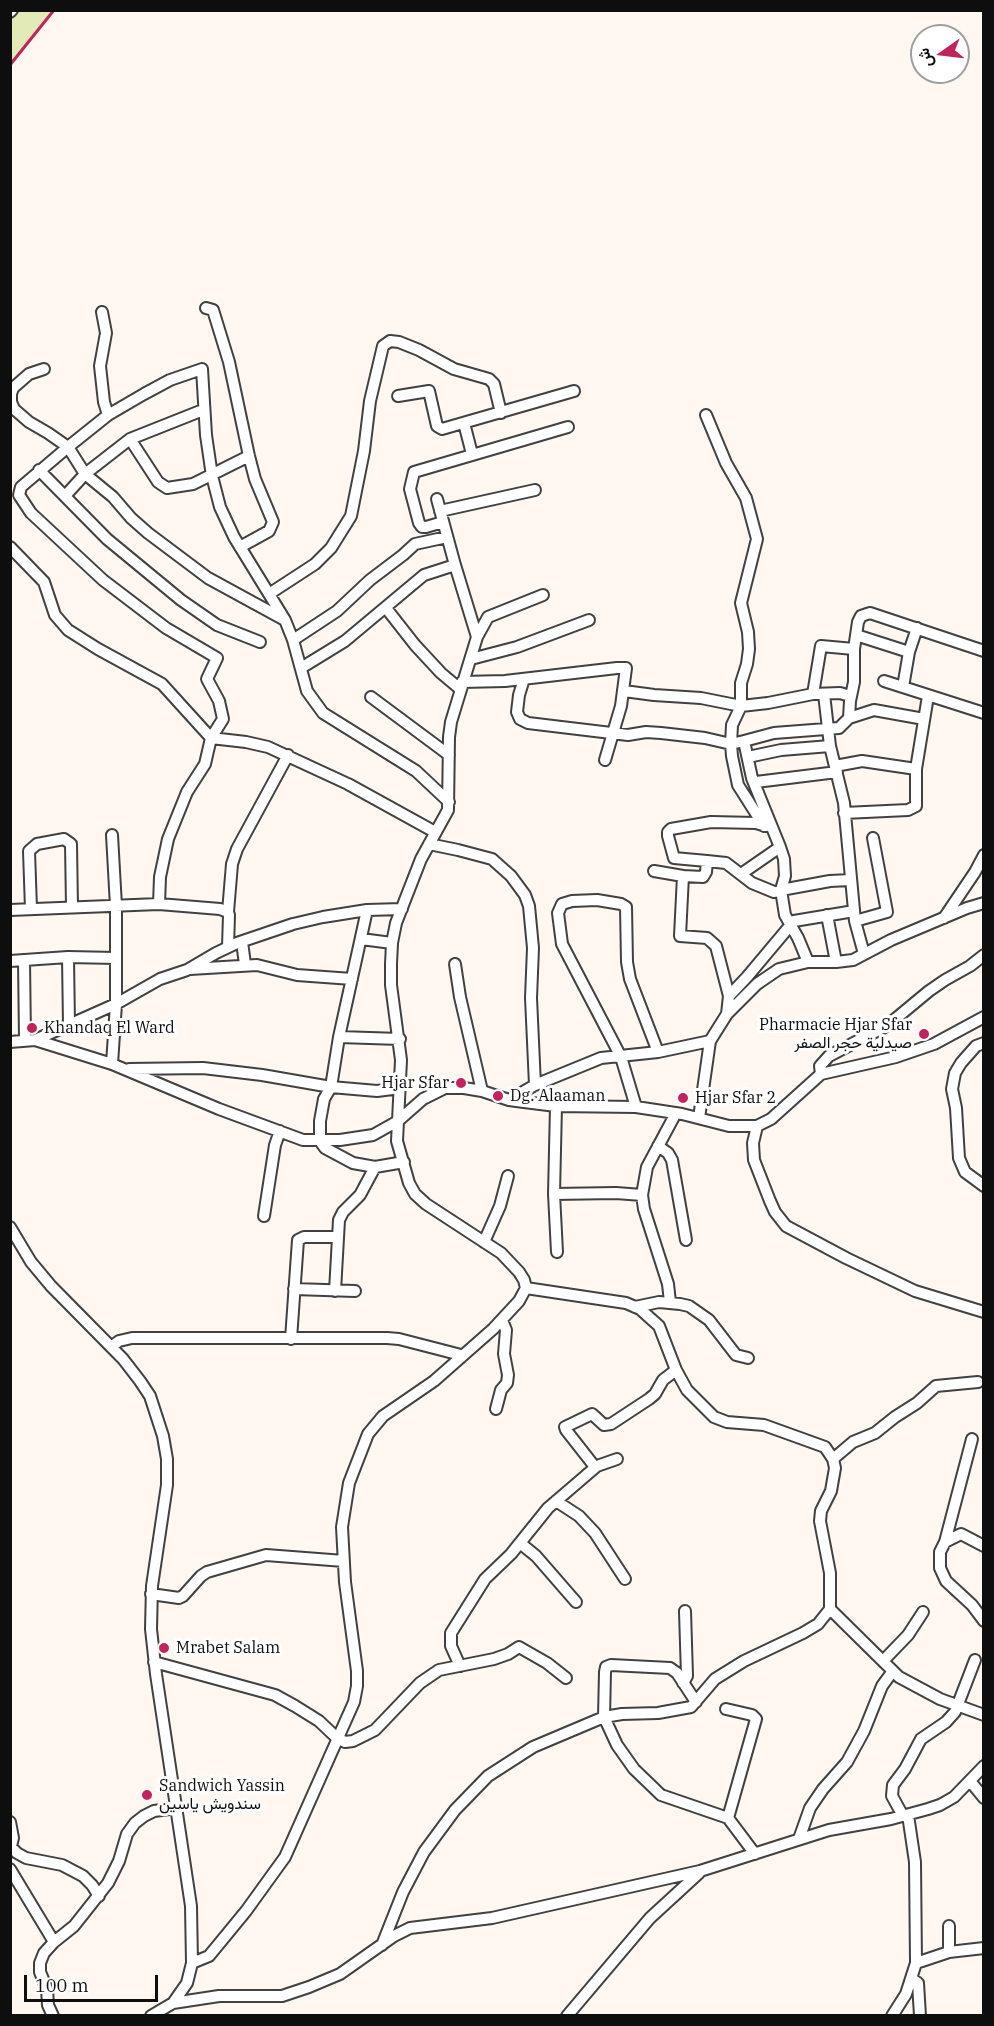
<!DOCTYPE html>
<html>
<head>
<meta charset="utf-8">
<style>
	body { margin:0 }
	#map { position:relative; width:994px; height:2026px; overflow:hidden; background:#fff7f0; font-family:"IBM Plex Serif",Vazirmatn,serif }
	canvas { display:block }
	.frame { position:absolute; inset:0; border:12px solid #0e0e0e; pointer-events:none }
	.north { position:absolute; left:910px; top:24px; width:60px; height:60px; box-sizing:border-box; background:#fff; border:2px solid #9f9f9f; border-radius:50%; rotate:256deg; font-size:16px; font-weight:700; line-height:24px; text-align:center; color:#0e0e0e }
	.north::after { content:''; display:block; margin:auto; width:21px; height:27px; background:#c2235d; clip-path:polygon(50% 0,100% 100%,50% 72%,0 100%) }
	.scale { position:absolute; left:24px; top:1975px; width:134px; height:27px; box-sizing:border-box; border:3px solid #0e0e0e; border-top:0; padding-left:8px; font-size:18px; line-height:21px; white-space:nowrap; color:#0e0e0e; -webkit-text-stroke:4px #fff; paint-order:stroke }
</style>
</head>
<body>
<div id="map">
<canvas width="994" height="2026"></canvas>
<div class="frame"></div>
<div class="north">ش</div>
<div class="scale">100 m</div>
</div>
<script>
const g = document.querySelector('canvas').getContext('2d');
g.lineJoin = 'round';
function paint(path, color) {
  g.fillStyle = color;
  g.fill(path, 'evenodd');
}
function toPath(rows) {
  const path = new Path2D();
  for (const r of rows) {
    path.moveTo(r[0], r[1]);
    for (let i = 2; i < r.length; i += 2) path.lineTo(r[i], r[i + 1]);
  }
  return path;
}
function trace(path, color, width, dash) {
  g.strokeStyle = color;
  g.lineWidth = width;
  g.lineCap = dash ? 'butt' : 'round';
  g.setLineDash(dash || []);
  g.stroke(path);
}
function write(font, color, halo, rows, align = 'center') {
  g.font = font + ' "IBM Plex Serif",Vazirmatn,serif';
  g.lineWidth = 6;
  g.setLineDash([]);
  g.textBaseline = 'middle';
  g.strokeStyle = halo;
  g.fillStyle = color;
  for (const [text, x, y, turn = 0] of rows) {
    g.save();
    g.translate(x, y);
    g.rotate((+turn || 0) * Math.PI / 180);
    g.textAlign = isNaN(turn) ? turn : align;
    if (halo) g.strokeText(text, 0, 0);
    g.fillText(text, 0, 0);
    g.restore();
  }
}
paint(toPath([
	[11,11,51,11,11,63]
]), '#e2eab8');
const minor = toPath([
	[10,12,12,10],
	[206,308,213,310,229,362,249,456,255,479,273,522,269,531,240,547],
	[102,312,106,333,100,366,104,402,108,415],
	[44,369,29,374,13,388,11,394,11,402,14,409,29,422,48,433,68,447,21,487,19,495,31,513,103,580,166,628,217,658,207,679,219,701,223,719,211,738],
	[398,396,429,391,437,426,442,429,574,391],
	[706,415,726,463,746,498,757,539,741,603,748,632,749,649,747,664,741,683,741,706,732,725,731,744,744,741,752,778,780,847,784,859,785,876,781,890,830,881,850,880],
	[464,423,472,454],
	[130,439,158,482,167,488,193,484,249,456],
	[39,470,107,539,181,600,217,625,260,642],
	[65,496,85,474,130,439,203,410],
	[437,499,455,565,477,637],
	[440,511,535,490],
	[443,522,426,527,422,527,419,523,410,489,414,472,568,427],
	[447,537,415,544,403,555,370,580,337,611,293,640,307,691,323,713,416,771,449,802],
	[10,547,44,582,55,615,68,630,98,649,162,684,211,738,205,764,187,792,168,839,160,877,159,904],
	[269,594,234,537,220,507,212,476,206,435,202,369,170,380,144,394,108,415,68,447,85,474,113,497,131,518,148,533,208,578,285,620],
	[386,608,415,645,441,673,460,689],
	[856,635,909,652],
	[293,640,285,620,269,594,315,564,331,548,351,516,364,451,370,401,383,346,390,341,399,342,419,350,454,369,489,379,494,384,501,413],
	[471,659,517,647,589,620],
	[301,668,345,641,424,575,455,565],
	[524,679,519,695,517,712,520,719,528,723,628,735,646,732,661,733,705,738,731,744,732,756,738,785,764,826],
	[884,681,984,713],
	[462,682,505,681,617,668,626,668,621,706,605,760],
	[903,687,909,652,917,628],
	[624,691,654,695,701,698,741,706,768,703,813,694,840,693,850,696],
	[813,694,821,646,854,649],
	[824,694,830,746,844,803,855,921,864,954],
	[371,697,449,755],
	[849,718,850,701,854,682,854,649,858,622,861,616,870,613,984,651],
	[211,738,246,742,268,747,348,784,435,832],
	[744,741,774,733,839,728,849,718,874,710,924,719],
	[748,757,781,750,830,746],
	[835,766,862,761,916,769],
	[756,782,837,772],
	[844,813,908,810,916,806,916,769,928,696],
	[112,835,116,906,116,1004,112,1064],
	[429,844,458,850,492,859,511,876,525,895,529,906,533,948,531,998,535,1085],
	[707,861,726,863,752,883,774,892,781,890,785,915,798,938,808,962],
	[654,871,683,876,680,936,707,938,716,946,729,996,727,1014],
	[741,874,780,847],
	[683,876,703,877,706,872,707,861,674,858,668,836,668,832,671,829,711,822,756,823,766,826],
	[31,909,29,851,37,844,64,839,71,844,72,907],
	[10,910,159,904,220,909,228,912,229,915,228,947],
	[367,910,339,1037,331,1087,324,1099,320,1121,320,1141,325,1148,353,1163,375,1167,404,1162],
	[228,912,232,864,237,849,288,755],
	[827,915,836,962],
	[944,918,975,872,984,855],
	[855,921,887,912,873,838],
	[361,939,392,943],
	[242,942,245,964],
	[68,957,69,1025],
	[24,960,25,1039],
	[10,961,68,957,116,958],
	[455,964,460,997,482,1091],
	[190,969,257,965,297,975,352,979],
	[729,996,747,977,794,921,854,911],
	[339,1037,400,1039],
	[35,1040,116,1004,160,979,187,970,216,953,237,943,293,924,323,917,367,910,402,909],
	[710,1041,727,1014,757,984,779,969,808,962,836,962,853,960,891,940,967,908,984,903],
	[10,1042,35,1040,112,1064,219,1109,303,1140,340,1140,373,1135,398,1121,423,1099,445,1088,464,1088,482,1091,509,1100,524,1102,556,1106,636,1107,682,1114,729,1126,757,1126,771,1119,821,1074,896,1057,934,1044,984,1017],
	[984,1043,976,1046,961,1063,955,1073,952,1089,956,1108,959,1158,965,1172,984,1186],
	[129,1069,203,1068,262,1075,331,1087,377,1091,400,1088],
	[821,1074,820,1066,829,1056,888,1025,929,991,945,980,970,966,984,955],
	[509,1100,535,1085,601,1058,658,1052,710,1041,699,1118],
	[556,1106,554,1194,557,1252],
	[636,1107,621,1057,562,944,558,913,562,904,572,901,597,900,621,904,626,907,627,962,630,979,658,1052],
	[757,1126,753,1143,754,1160,770,1201,775,1212,786,1226,846,1258,915,1291,984,1312],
	[658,1146,668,1153,672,1160,686,1240],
	[554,1194,616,1193,642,1195],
	[264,1216,275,1145,280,1131],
	[10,1227,31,1262,51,1286,123,1359,140,1381,150,1396,163,1436,167,1459,167,1485,152,1586,151,1629,156,1674,191,1906,192,1963,187,1983,173,2003,151,2016],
	[484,1242,500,1206,508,1176],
	[526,1288,626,1303,640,1309,659,1326,676,1370,687,1390,714,1417,727,1422,764,1425,825,1447,833,1459,835,1468,831,1491,821,1511,820,1521,830,1573,830,1609,899,1677,940,1699,984,1715],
	[294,1289,355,1291],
	[335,1291,339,1220,343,1212,360,1195,375,1167],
	[670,1302,668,1284,644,1209,642,1195,647,1167,676,1113],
	[635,1307,659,1302,680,1304,689,1306,709,1320,736,1355,748,1358],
	[291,1339,298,1240,304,1237,338,1237],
	[111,1347,119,1341,132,1338,387,1338,399,1339,461,1355],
	[496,1409,501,1390,507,1383,508,1375,504,1354,506,1330,502,1320],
	[833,1459,853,1442,875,1433,895,1417,917,1403,936,1386,978,1382],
	[595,1467,566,1430,565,1427,592,1414,604,1425,611,1424,649,1399,655,1394,663,1380,676,1370],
	[556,1501,579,1516,595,1533,625,1579],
	[945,1542,972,1439],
	[520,1543,536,1556,576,1602],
	[984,1546,961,1534,945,1542,940,1552,940,1568,946,1581,972,1605,984,1621],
	[151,1594,179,1598,183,1596,201,1576,207,1572,266,1555,344,1561],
	[883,1661,908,1635,923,1612],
	[154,1662,275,1695,295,1706,319,1721,337,1738,345,1742,353,1741,375,1730,420,1683,439,1670,494,1659,508,1654,519,1647,547,1663,566,1678],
	[460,1666,451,1646,451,1633,485,1579,511,1554,548,1508,597,1466,617,1459],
	[683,1683,687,1676,685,1611],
	[696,1702,677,1673,670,1668,611,1665,606,1667,605,1672,604,1717,617,1745,634,1769,661,1795,728,1818,755,1854],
	[726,1709,752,1715,756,1719,728,1818],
	[970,1781,984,1798],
	[903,1816,892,1796,893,1785,905,1769,921,1739,946,1722,955,1712,975,1660],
	[10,1822,13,1838,10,1850],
	[799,1839,810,1808,823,1789,847,1762,864,1731,882,1686,893,1671],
	[12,1848,17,1853,26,1858,62,1865,83,1876,92,1885,99,1896],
	[10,1869,54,1942,44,1953,40,1963,40,1972,47,1989,48,2005,53,2016],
	[949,1926,949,1952],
	[54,1942,74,1926,108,1883,119,1861,127,1834,135,1823,144,1816,154,1811,177,1808],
	[382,1945,403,1892,424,1852,455,1810,488,1776,533,1747,604,1717,622,1714,658,1713,691,1707,715,1679,744,1661,803,1633,818,1624,830,1609],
	[192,1963,209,1956,246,1911,285,1857,354,1702,357,1686,357,1671,345,1582,342,1527,349,1483,368,1434,383,1416,434,1381,493,1329,519,1301,526,1288,524,1280,519,1272,501,1253,426,1204,415,1194,409,1183,397,1141,401,1060,391,985,391,964,392,943,396,923,421,859,448,810,449,737,451,722,477,637,488,617,543,595],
	[916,1963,949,1952,984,1948],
	[912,1979,918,1983,920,2016],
	[173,2003,219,1996,282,1996,309,1987,340,1974,394,1936,410,1928,492,1918,700,1871,829,1830,891,1819,928,1809,940,1805,954,1797,984,1766],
	[567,2016,650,1918,699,1873],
	[892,2016,906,1994,916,1963,915,1862,908,1815]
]);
trace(minor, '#414141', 14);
trace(minor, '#fff', 10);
trace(toPath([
	[10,65,54,10]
]), '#c2235d', 3);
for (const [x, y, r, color] of [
	[32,1028,6,"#c2235d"],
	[924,1034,6,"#c2235d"],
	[461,1083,6,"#c2235d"],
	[498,1096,6,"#c2235d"],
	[683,1098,6,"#c2235d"],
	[164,1648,6,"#c2235d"],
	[147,1795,6,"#c2235d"]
]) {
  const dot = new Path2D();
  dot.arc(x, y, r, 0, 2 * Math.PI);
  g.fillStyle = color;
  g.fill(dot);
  trace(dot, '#fff', 2);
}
write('16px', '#0e0e0e', '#fff', [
	["Pharmacie Hjar Sfar",912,1025,"right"],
	["صيدلية حجر الصفر",912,1043,"right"],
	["Khandaq El Ward",44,1028],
	["Hjar Sfar",449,1083,"right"],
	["Dg. Alaaman",510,1096],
	["Hjar Sfar 2",695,1098],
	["Mrabet Salam",176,1648],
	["Sandwich Yassin",159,1786],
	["سندويش ياسين",159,1804]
], 'left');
</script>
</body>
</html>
